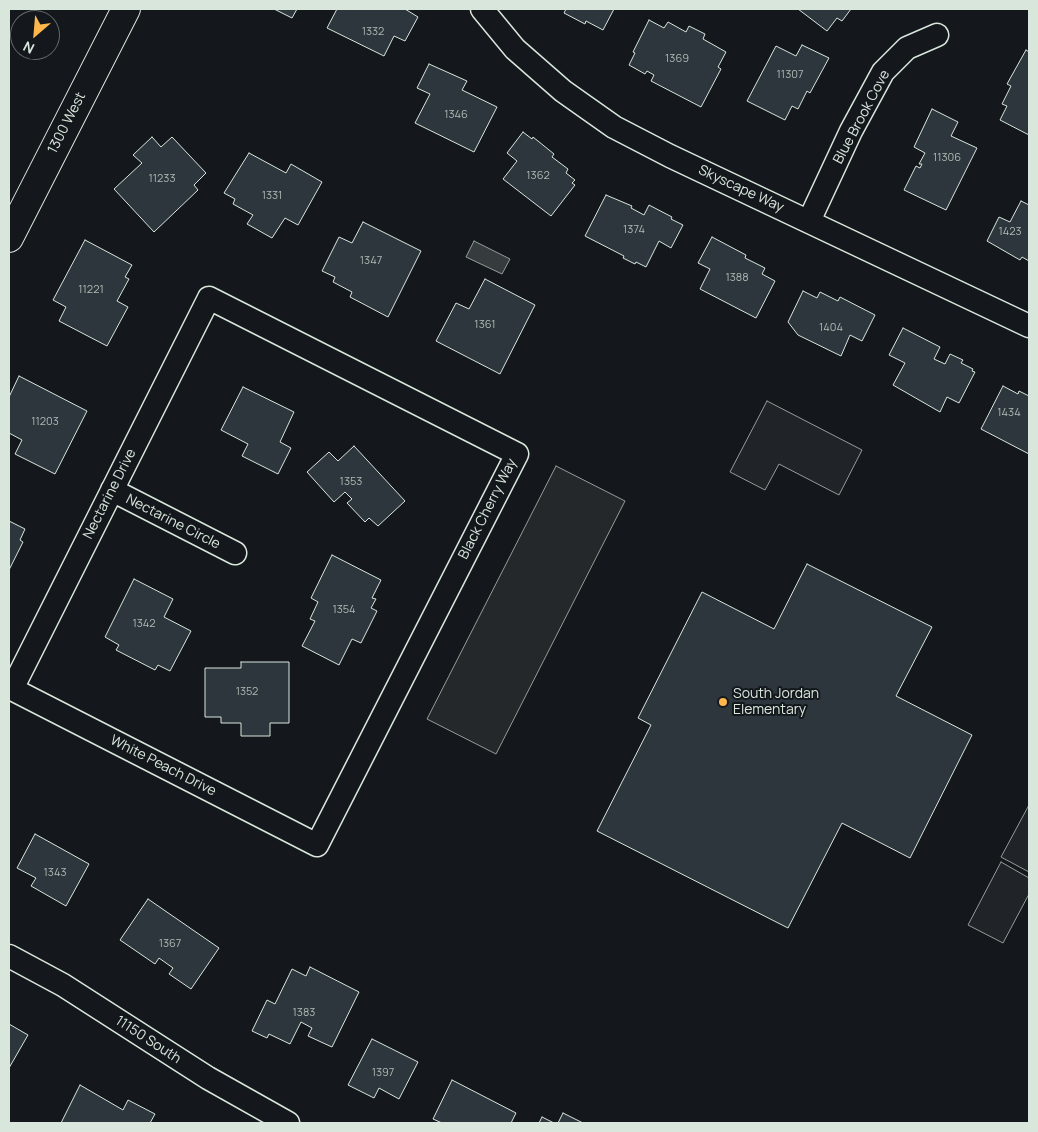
<!DOCTYPE html>
<html>
<head>
<meta charset="utf-8">
<style>
	body { margin:0 }
	#map { position:relative; width:1038px; height:1132px; overflow:hidden; background:#14181c; font-family:Manrope,sans-serif }
	canvas { display:block }
	.frame { position:absolute; inset:0; border:10px solid #d8e6dc; pointer-events:none }
	.north { position:absolute; left:10px; top:10px; width:50px; height:50px; box-sizing:border-box; background:#14181c; border:1px solid #626a69; border-radius:50%; rotate:207deg; font-size:14px; font-weight:700; line-height:20px; text-align:center; color:#d8e6dc }
	.north::after { content:''; display:block; margin:auto; width:18px; height:22px; background:#ffb74d; clip-path:polygon(50% 0,100% 100%,50% 72%,0 100%) }
</style>
</head>
<body>
<div id="map">
<canvas width="1038" height="1132"></canvas>
<div class="frame"></div>
<div class="north">N</div>
</div>
<script>
const g = document.querySelector('canvas').getContext('2d');
g.lineJoin = 'round';
function paint(path, color) {
  g.fillStyle = color;
  g.fill(path, 'evenodd');
}
function toPath(rows) {
  const path = new Path2D();
  for (const r of rows) {
    path.moveTo(r[0], r[1]);
    for (let i = 2; i < r.length; i += 2) path.lineTo(r[i], r[i + 1]);
  }
  return path;
}
function trace(path, color, width, dash) {
  g.strokeStyle = color;
  g.lineWidth = width;
  g.lineCap = dash ? 'butt' : 'round';
  g.setLineDash(dash || []);
  g.stroke(path);
}
function write(font, color, halo, rows, align = 'center') {
  g.font = font + ' Manrope,sans-serif';
  g.lineWidth = 4;
  g.setLineDash([]);
  g.textBaseline = 'middle';
  g.strokeStyle = halo;
  g.fillStyle = color;
  for (const [text, x, y, turn = 0] of rows) {
    g.save();
    g.translate(x, y);
    g.rotate((+turn || 0) * Math.PI / 180);
    g.textAlign = isNaN(turn) ? turn : align;
    if (halo) g.strokeText(text, 0, 0);
    g.fillText(text, 0, 0);
    g.restore();
  }
}
const green = toPath([
	[767,401,862,450,839,495,779,464,765,490,730,472,767,401],
	[1029,805,1029,872,1001,857,1029,805],
	[1001,862,1029,878,1029,894,1003,943,968,925,1001,862]
]);
paint(green, '#202428');
trace(green, '#939e99', 1);
const parking = toPath([
	[556,466,625,501,496,754,427,719,556,466]
]);
paint(parking, '#24282b');
trace(parking, '#939e99', 1);
const water = toPath([
	[474,241,510,259,502,274,466,257,474,241]
]);
paint(water, '#363b3e');
trace(water, '#939e99', 1);
const building = toPath([
	[274,9,297,9,292,18,274,9],
	[337,9,405,9,418,17,405,41,394,36,384,56,327,28,337,9],
	[566,9,614,9,603,30,586,21,585,24,564,13,566,9],
	[798,9,851,9,842,21,837,18,827,31,798,9],
	[649,20,664,28,668,22,686,32,689,26,705,34,703,39,726,52,718,67,721,69,701,107,651,81,654,75,647,71,645,74,629,65,635,53,633,52,649,20],
	[802,45,829,58,810,93,807,91,798,109,792,106,785,120,747,101,776,46,796,56,802,45],
	[1026,50,1029,52,1029,135,1000,120,1007,106,1002,104,1011,86,1007,84,1026,50],
	[429,64,467,81,462,90,497,107,474,152,415,123,430,94,417,88,429,64],
	[932,109,958,122,951,136,977,148,946,210,904,190,916,166,920,168,922,164,919,164,925,153,914,147,932,109],
	[523,132,532,139,533,137,554,154,552,157,568,169,566,173,575,180,572,183,575,185,551,216,503,179,517,161,507,153,523,132],
	[152,137,161,147,172,137,206,173,194,185,198,190,154,232,114,189,142,163,133,155,152,137],
	[249,153,286,173,291,164,322,182,298,225,285,218,272,238,247,224,253,215,233,204,235,199,224,193,249,153],
	[606,195,632,206,631,208,644,215,649,205,672,217,671,219,683,225,671,248,659,241,646,267,636,262,635,264,623,258,624,256,585,236,606,195],
	[1021,201,1029,205,1029,261,1022,257,1020,260,987,241,999,217,1010,222,1021,201],
	[363,222,421,251,388,317,350,297,352,292,333,282,335,277,322,271,339,237,352,243,363,222],
	[712,237,746,255,745,258,765,268,762,274,775,281,756,318,700,289,710,269,698,263,712,237],
	[85,240,132,265,125,277,129,279,117,301,128,307,107,346,59,321,66,307,53,300,85,240],
	[485,279,535,305,500,374,436,341,456,303,469,309,485,279],
	[803,291,817,298,820,292,838,301,840,297,875,315,862,341,850,335,841,356,798,335,788,322,803,291],
	[903,328,940,347,934,359,945,364,950,354,963,360,961,363,973,369,972,371,975,372,959,403,947,397,940,412,893,385,905,363,889,355,903,328],
	[19,376,87,411,55,474,15,454,22,440,9,433,9,397,19,376],
	[1003,386,1018,394,1019,391,1029,396,1029,454,981,429,1003,386],
	[243,387,294,412,280,442,291,448,278,474,242,456,248,444,221,430,243,387],
	[354,446,405,501,378,526,369,518,365,522,347,503,352,499,345,492,334,502,307,472,329,452,338,461,354,446],
	[9,521,25,529,20,540,23,542,9,570,9,521],
	[332,555,381,580,372,598,376,599,371,608,377,611,361,643,352,639,339,665,302,646,315,621,310,619,318,602,311,598,332,555],
	[807,564,932,627,896,696,972,735,910,858,842,823,788,928,597,831,651,725,638,718,702,592,774,629,807,564],
	[134,579,173,599,164,617,191,631,170,671,158,665,155,670,116,650,119,645,105,637,134,579],
	[241,662,289,662,289,723,270,723,270,736,241,736,241,723,221,723,221,717,205,717,205,668,241,668,241,662],
	[35,834,89,864,66,906,31,886,36,878,17,868,35,834],
	[148,899,219,948,191,989,169,974,173,968,159,958,155,964,120,940,148,899],
	[310,967,359,992,332,1047,308,1036,312,1028,301,1022,290,1044,269,1034,267,1038,252,1031,267,1000,275,1004,292,969,306,976,310,967],
	[9,1024,28,1035,9,1068,9,1024],
	[372,1039,418,1062,399,1099,379,1088,374,1098,348,1085,372,1039],
	[452,1080,516,1113,511,1123,442,1123,433,1119,452,1080],
	[80,1085,123,1110,128,1100,155,1114,150,1123,61,1123,80,1085],
	[563,1113,583,1123,558,1123,563,1113],
	[542,1117,554,1123,539,1123,542,1117]
]);
paint(building, '#2c363c');
trace(building, '#d8e6dc', 1);
const street = toPath([
	[482,9,515,49,563,91,614,127,670,156,1029,326],
	[809,221,851,131,883,72,907,48,937,35],
	[112,490,235,553],
	[9,688,12,689,317,845,517,454,209,298,12,689],
	[9,956,63,985,208,1078,288,1123]
]);
const secondary = toPath([
	[9,238,126,9]
]);
trace(street, '#d8e6dc', 25);
trace(secondary, '#d8e6dc', 30);
trace(street, '#14181c', 22);
trace(secondary, '#14181c', 28);
for (const [x, y, r, color] of [
	[723,702,5,"#ffb74d"]
]) {
  const dot = new Path2D();
  dot.arc(x, y, r, 0, 2 * Math.PI);
  g.fillStyle = color;
  g.fill(dot);
  trace(dot, '#14181c', 2);
}
write('11px', '#adbab4', null, [
	["1332",373,32],
	["1369",677,59],
	["11307",790,75],
	["1346",456,115],
	["11306",947,158],
	["1362",538,176],
	["11233",162,179],
	["1331",272,196],
	["1374",634,230],
	["1423",1010,232],
	["1347",371,261],
	["1388",737,278],
	["11221",91,290],
	["1361",485,325],
	["1404",831,328],
	["1434",1009,413],
	["11203",45,422],
	["1353",351,482],
	["1354",344,610],
	["1342",144,624],
	["1352",247,692],
	["1343",55,873],
	["1367",170,944],
	["1383",304,1013],
	["1397",383,1073]
]);
write('14px', '#d8e6dc', '#14181c', [
	["Blue Brook Cove",862,117,-62],
	["1300 West",67,123,-63],
	["Skyscape Way",741,189,25],
	["Nectarine Drive",110,494,-63],
	["Black Cherry Way",488,509,-63],
	["Nectarine Circle",173,522,27],
	["White Peach Drive",163,766,27],
	["11150 South",148,1040,33]
]);
write('14px', '#d8e6dc', '#14181c', [
	["South Jordan",733,694],
	["Elementary",733,710]
], 'left');
</script>
</body>
</html>
